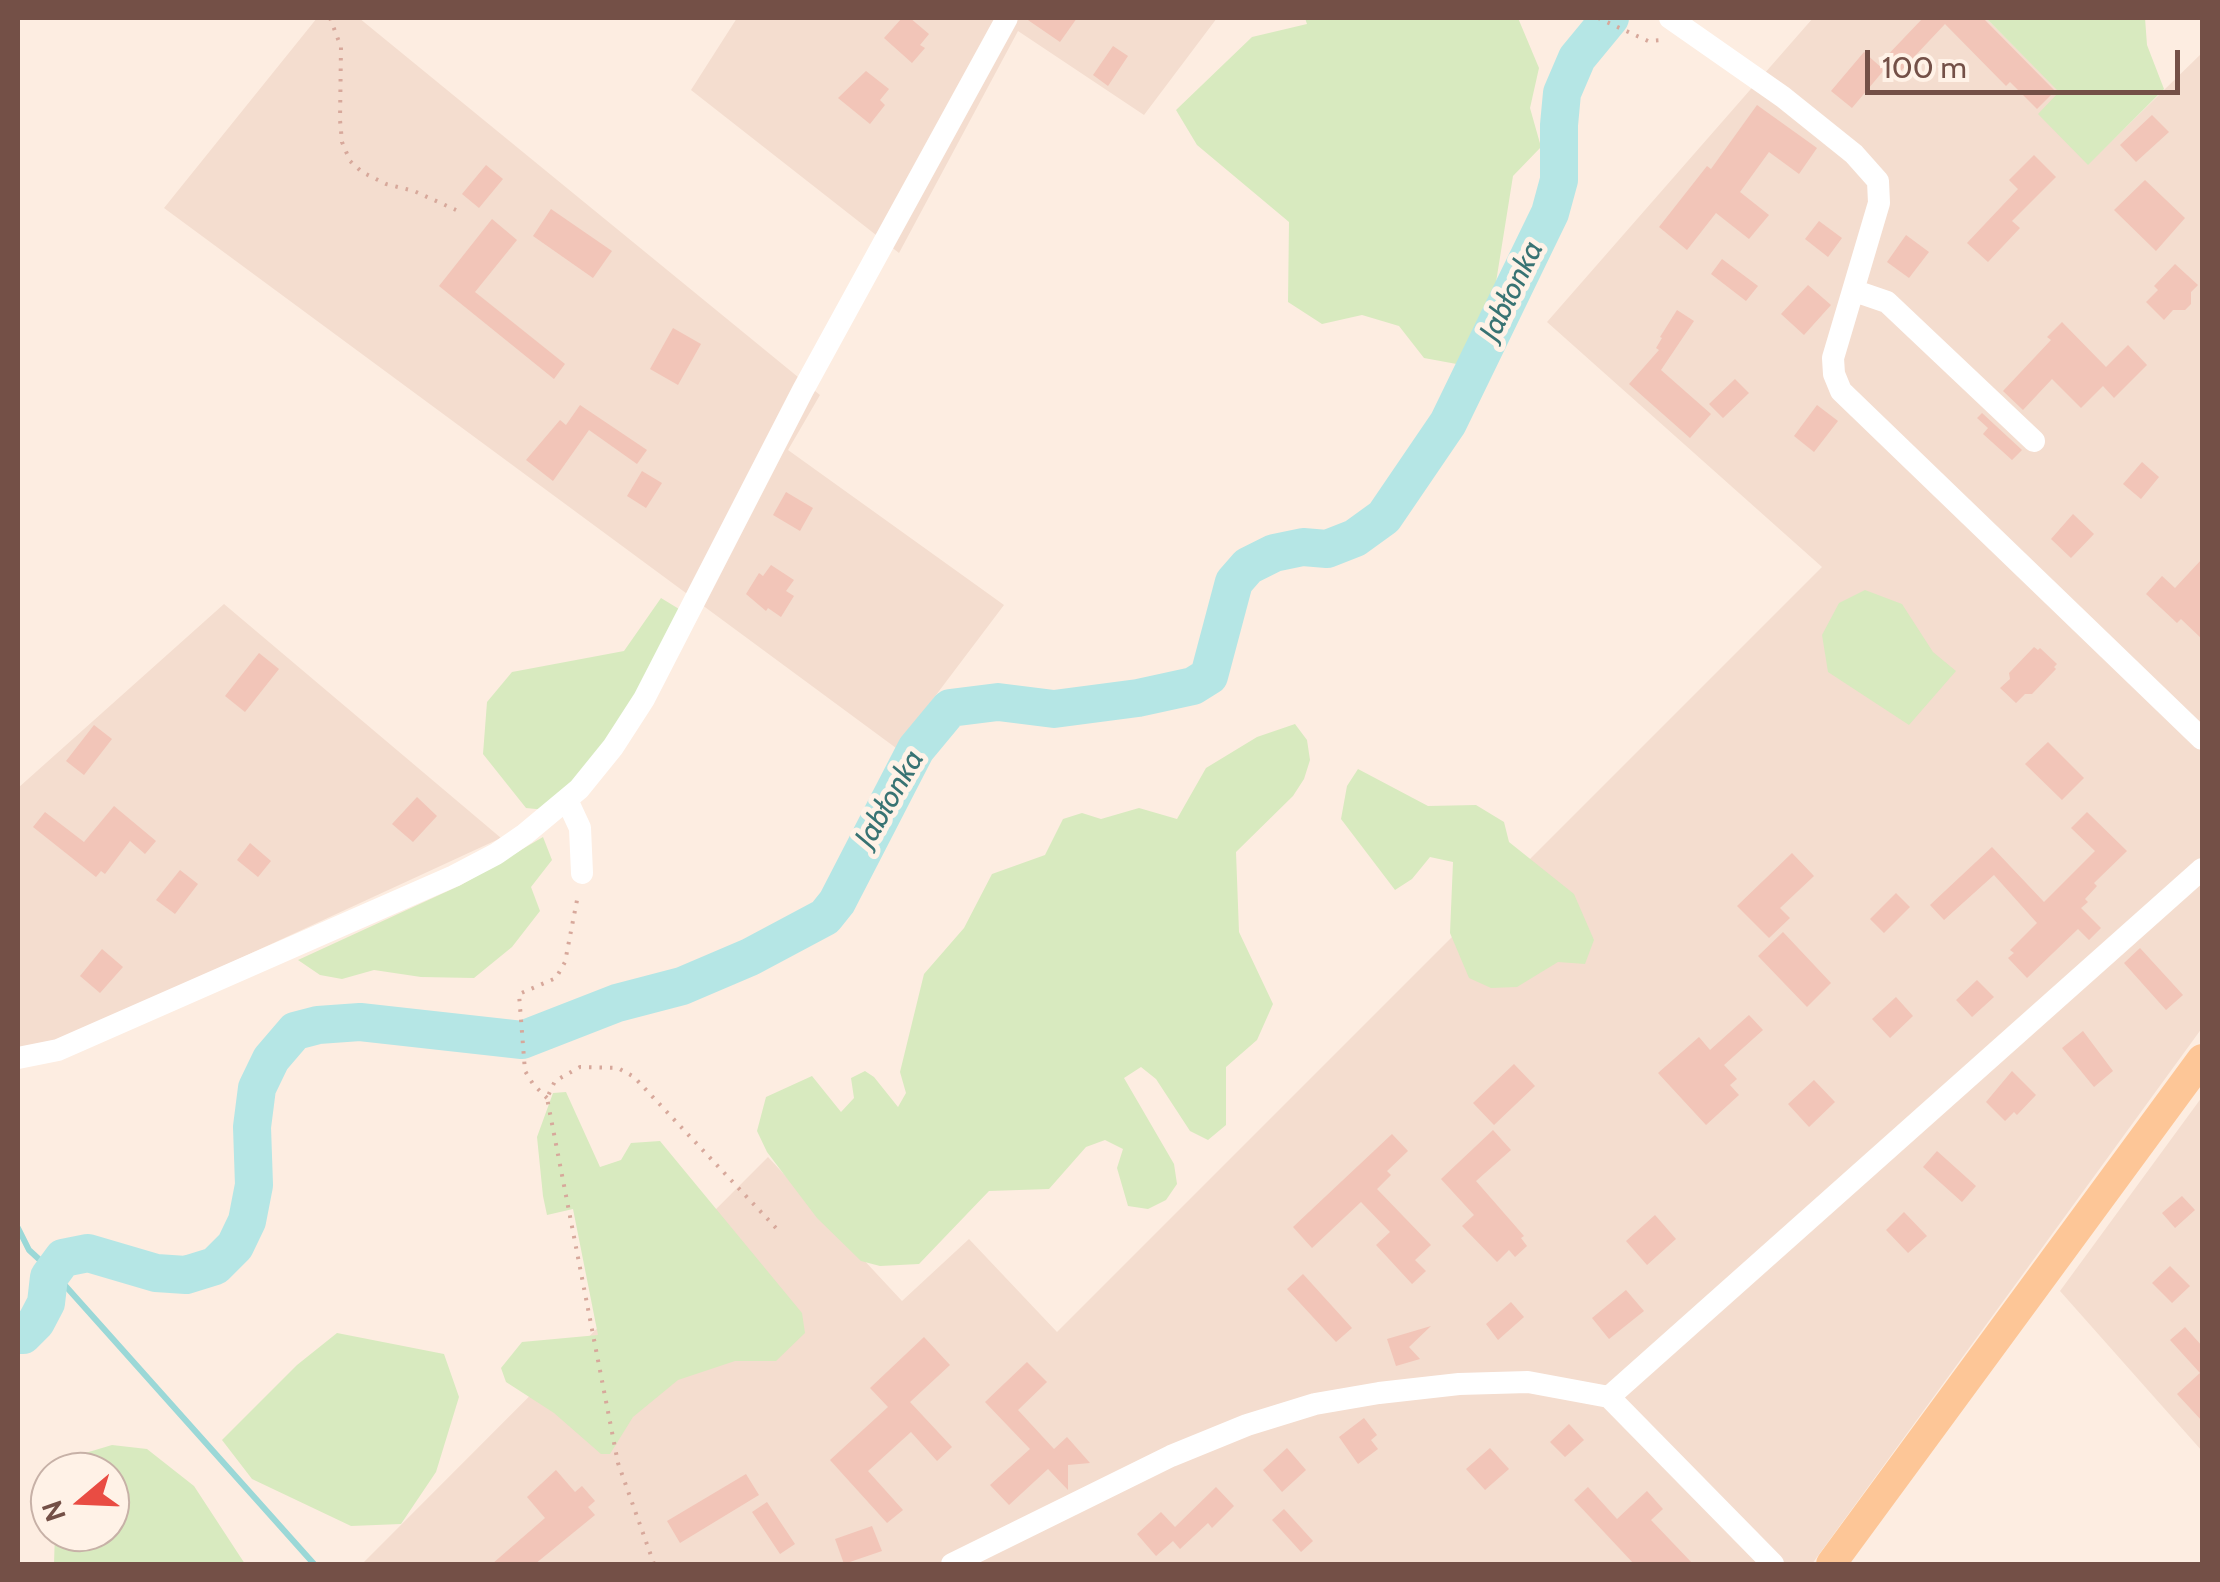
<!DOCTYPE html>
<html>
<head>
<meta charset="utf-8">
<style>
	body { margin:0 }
	#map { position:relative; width:2220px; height:1582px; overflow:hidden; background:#fdede1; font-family:Cabin,sans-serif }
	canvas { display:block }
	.frame { position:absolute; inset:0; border:20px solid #745047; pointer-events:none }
	.north { position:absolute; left:30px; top:1452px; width:100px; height:100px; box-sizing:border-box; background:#fff2e7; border:2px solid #c7b1a7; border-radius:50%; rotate:251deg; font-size:28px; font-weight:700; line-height:40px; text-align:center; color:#745047 }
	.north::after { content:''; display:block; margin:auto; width:35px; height:45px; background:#e94c43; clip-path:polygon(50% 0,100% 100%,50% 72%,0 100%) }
	.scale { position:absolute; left:1865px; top:50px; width:315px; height:45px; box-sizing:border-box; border:5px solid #745047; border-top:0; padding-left:12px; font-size:30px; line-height:35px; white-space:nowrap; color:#745047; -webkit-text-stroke:8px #fff2e7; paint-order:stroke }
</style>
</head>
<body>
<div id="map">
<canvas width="2220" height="1582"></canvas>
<div class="frame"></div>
<div class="north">N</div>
<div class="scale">100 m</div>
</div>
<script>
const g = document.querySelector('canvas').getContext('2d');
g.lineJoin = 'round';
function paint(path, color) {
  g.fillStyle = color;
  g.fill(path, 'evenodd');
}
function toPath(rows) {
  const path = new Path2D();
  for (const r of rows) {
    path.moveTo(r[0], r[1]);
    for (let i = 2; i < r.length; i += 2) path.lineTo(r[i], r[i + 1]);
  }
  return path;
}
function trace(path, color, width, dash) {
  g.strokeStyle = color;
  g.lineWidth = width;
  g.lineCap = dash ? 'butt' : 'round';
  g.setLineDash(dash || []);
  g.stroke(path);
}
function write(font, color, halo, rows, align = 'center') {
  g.font = font + ' Cabin,sans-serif';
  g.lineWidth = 10;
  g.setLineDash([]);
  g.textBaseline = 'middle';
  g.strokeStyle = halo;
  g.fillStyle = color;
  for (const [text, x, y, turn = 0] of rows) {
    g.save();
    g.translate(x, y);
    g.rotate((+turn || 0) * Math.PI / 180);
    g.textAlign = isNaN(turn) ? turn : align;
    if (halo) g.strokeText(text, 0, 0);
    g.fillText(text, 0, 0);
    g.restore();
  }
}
paint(toPath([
	[317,18,359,18,820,395,788,450,1004,605,896,748,164,208],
	[737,18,1217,18,1144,115,1018,31,899,253,691,90],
	[1813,18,1986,18,2060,92,2088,164,2202,53,2202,1028,1812,1564,362,1564,768,1157,902,1301,969,1239,1057,1332,1822,567,1547,322],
	[224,604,501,838,61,1041,27,1049,18,1047,18,788],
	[2202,1097,2202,1451,2060,1291]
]), '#f4ddcf');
paint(toPath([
	[1305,18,1518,18,1539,68,1530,108,1541,147,1513,176,1493,301,1462,365,1424,358,1399,326,1362,315,1322,324,1288,302,1289,222,1197,145,1176,110,1252,37,1307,24],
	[1986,18,2145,18,2147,45,2164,89,2088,165,2038,114,2059,92],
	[1865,590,1902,604,1933,652,1956,671,1909,725,1828,672,1822,635,1839,603],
	[661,598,679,609,642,694,602,751,546,810,526,808,483,754,487,702,512,672,624,651],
	[1295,724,1307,740,1310,760,1304,779,1293,796,1236,852,1239,932,1273,1004,1257,1040,1226,1067,1226,1125,1208,1140,1190,1131,1156,1079,1141,1067,1124,1078,1174,1164,1177,1184,1166,1200,1148,1209,1128,1206,1117,1168,1123,1149,1105,1140,1086,1147,1049,1189,989,1191,919,1264,880,1266,861,1261,817,1218,767,1152,757,1131,766,1097,812,1076,841,1112,854,1098,851,1078,865,1071,874,1077,898,1107,906,1093,900,1072,924,974,964,928,992,874,1045,855,1063,819,1082,813,1101,819,1139,808,1177,819,1206,768,1257,737],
	[1358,769,1428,806,1476,805,1504,822,1509,842,1574,894,1594,940,1585,964,1558,962,1517,987,1491,988,1469,978,1450,933,1453,862,1430,857,1412,879,1395,890,1341,819,1347,786],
	[543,837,552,860,531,887,540,911,512,947,474,978,421,977,374,970,342,979,320,975,298,960,461,885],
	[566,1092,600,1167,621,1160,631,1143,660,1141,802,1313,805,1333,776,1361,735,1361,678,1380,633,1417,610,1454,601,1454,554,1413,506,1382,501,1368,522,1342,598,1335,573,1209,547,1215,543,1196,537,1137,553,1093],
	[337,1333,444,1354,459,1397,436,1472,401,1524,351,1526,252,1479,222,1440,297,1365],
	[112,1445,147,1449,194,1486,245,1564,54,1564,55,1532,110,1532,110,1472,71,1472,82,1454]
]), '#d8eabf');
trace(toPath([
	[18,1228,29,1250,53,1272,314,1564]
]), '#9bd8d7', 6);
trace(toPath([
	[18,1335,23,1335,36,1322,46,1303,49,1277,63,1258,88,1253,156,1273,186,1275,215,1266,235,1246,247,1221,254,1185,252,1127,257,1088,271,1059,295,1031,318,1025,360,1022,522,1040,617,1003,682,986,750,957,825,917,837,902,916,749,950,708,998,702,1054,709,1138,698,1193,686,1209,676,1234,582,1248,566,1274,553,1303,547,1327,549,1355,538,1384,517,1448,423,1550,213,1559,180,1559,125,1562,93,1577,58,1610,18]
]), '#b5e6e5', 38);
paint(toPath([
	[902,18,910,18,929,34,920,45,925,48,912,63,884,38],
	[1025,18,1077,18,1060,42],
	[1923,18,1983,18,2055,91,2037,109,2010,82,2006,86,1945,24,1897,75,1882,61],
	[1113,46,1128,56,1108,86,1093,75],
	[1864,52,1884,70,1852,108,1831,91],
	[866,71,889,89,880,100,885,105,870,124,838,98],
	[1757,105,1817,148,1799,174,1769,152,1740,192,1769,215,1749,239,1716,213,1687,250,1659,227,1707,166,1711,169],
	[2152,115,2169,132,2136,162,2120,145],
	[2034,155,2056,177,2012,221,2020,228,1988,262,1967,243,2018,189,2009,180],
	[486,165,503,179,479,208,462,194],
	[2145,180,2185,218,2156,251,2114,210],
	[551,209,612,251,593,278,533,236],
	[492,219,517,240,475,292,565,364,554,379,439,286],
	[1819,221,1842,238,1828,257,1805,239],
	[1906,235,1929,252,1909,278,1887,262],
	[1722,259,1758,286,1746,301,1711,274],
	[2175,264,2198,285,2191,292,2191,304,2185,310,2173,310,2164,320,2146,302,2158,290,2154,286],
	[1808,285,1831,305,1804,335,1781,314],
	[1677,310,1694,321,1661,370,1711,414,1690,438,1629,384,1659,350,1656,348,1662,338,1660,337],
	[2062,322,2106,367,2128,345,2147,365,2114,398,2103,386,2081,408,2052,379,2023,410,2003,391,2051,340,2047,337],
	[673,328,701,344,678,385,650,369],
	[1735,379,1749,393,1723,418,1709,404],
	[580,405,647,450,637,464,589,430,553,481,526,460,560,420,566,425],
	[1817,405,1838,421,1814,452,1794,436],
	[1982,413,2022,450,2012,460,1983,434,1988,428,1977,418],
	[2142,462,2159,477,2141,499,2123,484],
	[642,471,662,483,646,508,627,496],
	[786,492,813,508,800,531,773,515],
	[2073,514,2094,534,2071,558,2051,539],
	[2202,559,2202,639,2181,619,2177,623,2146,594,2162,576,2175,588],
	[771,565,794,580,786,591,794,596,781,617,768,608,766,611,746,594,759,573,763,576],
	[2034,647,2038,650,2040,648,2057,664,2054,667,2056,669,2032,694,2025,694,2016,703,2000,688,2010,679,2009,673],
	[259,653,279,669,245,712,225,696],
	[94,725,112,739,84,775,66,761],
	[2048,742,2084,778,2062,800,2025,764],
	[417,797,437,816,413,842,392,824],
	[114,806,156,841,145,854,130,841,105,874,101,871,96,877,33,827,45,812,84,842],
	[2087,812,2127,851,2094,883,2097,886,2085,899,2088,902,2081,908,2101,928,2089,940,2078,929,2027,978,2008,958,2014,953,2010,950,2037,923,1994,875,1944,920,1930,905,1992,847,2044,902,2095,851,2071,828],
	[250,843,271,861,258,877,237,860],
	[1792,853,1814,876,1780,908,1790,918,1769,938,1737,906],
	[180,870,198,884,175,914,156,900],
	[1896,893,1910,907,1884,933,1870,919],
	[1783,932,1831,983,1807,1007,1758,956],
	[2140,948,2183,995,2166,1010,2124,963],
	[102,949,123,967,100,993,80,976],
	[1977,980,1994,997,1972,1017,1956,1000],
	[1896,997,1913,1016,1890,1038,1872,1019],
	[1749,1015,1763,1030,1724,1065,1737,1079,1730,1085,1739,1095,1706,1125,1658,1073,1699,1037,1710,1050],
	[2083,1031,2113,1071,2094,1087,2062,1048],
	[1514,1064,1535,1086,1494,1125,1473,1103],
	[2012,1071,2036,1095,2017,1115,2014,1112,2005,1121,1986,1102],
	[1814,1080,1835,1102,1809,1127,1788,1104],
	[1493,1130,1511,1150,1476,1181,1524,1236,1521,1238,1527,1246,1515,1257,1509,1250,1497,1262,1462,1226,1474,1215,1441,1179],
	[1392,1134,1408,1151,1387,1171,1391,1175,1377,1189,1431,1245,1415,1260,1426,1271,1412,1284,1376,1245,1390,1232,1361,1202,1312,1248,1293,1227],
	[1937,1151,1976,1186,1962,1202,1923,1167],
	[2182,1196,2195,1210,2175,1228,2162,1213],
	[1904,1212,1927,1236,1908,1253,1886,1230],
	[1655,1215,1676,1239,1647,1265,1626,1241],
	[2170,1266,2190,1286,2172,1303,2152,1283],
	[1303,1274,1352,1328,1336,1342,1287,1289],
	[1626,1290,1644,1311,1609,1339,1592,1318],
	[1511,1302,1524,1317,1498,1340,1486,1324],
	[1431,1326,1409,1347,1420,1359,1396,1366,1387,1339],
	[2185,1327,2202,1346,2202,1421,2177,1394,2200,1373,2170,1340],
	[924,1337,950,1365,910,1402,952,1447,937,1461,911,1432,868,1471,903,1510,887,1523,830,1460,888,1407,870,1388],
	[1027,1362,1047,1382,1018,1410,1054,1449,1067,1437,1090,1463,1068,1465,1068,1490,1048,1469,1009,1505,990,1485,1030,1449,985,1402],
	[1364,1418,1377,1435,1371,1440,1378,1449,1358,1464,1339,1437],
	[1569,1424,1584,1440,1565,1457,1550,1442],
	[1287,1448,1306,1470,1282,1492,1263,1470],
	[1490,1448,1509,1469,1485,1490,1466,1469],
	[556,1470,575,1492,582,1486,595,1501,588,1507,595,1515,535,1564,492,1564,545,1518,527,1497],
	[746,1474,759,1495,680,1543,667,1521],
	[1216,1487,1234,1506,1212,1528,1208,1523,1180,1549,1173,1541,1156,1556,1137,1534,1161,1512,1175,1527],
	[1588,1487,1617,1519,1647,1491,1663,1509,1651,1520,1693,1564,1634,1564,1574,1500],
	[767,1502,795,1544,780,1554,752,1512],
	[1284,1509,1313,1541,1301,1552,1272,1520],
	[872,1526,882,1551,844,1564,835,1539]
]), '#f2c5b8');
trace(toPath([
	[330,18,341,47,340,120,342,142,350,161,362,172,386,184,414,191,456,210],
	[1598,18,1648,41,1661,40],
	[547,1098,533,1084,525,1071,519,994,556,978,565,962,578,895],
	[654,1564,618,1463,547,1098,555,1081,580,1067,618,1068,634,1077,777,1229]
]), '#d7a89b', 4, [2.5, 8]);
trace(toPath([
	[1670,18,1783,97,1854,154,1878,181,1879,203,1833,358,1834,374,1841,391,2202,739],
	[1855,291,1887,302,2034,441],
	[567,800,580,828,582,873],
	[18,1058,58,1050,454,876,496,854,525,834,579,789,613,747,644,699,803,390,1007,18],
	[1609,1397,2202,869],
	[952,1564,1171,1456,1247,1425,1315,1404,1379,1393,1459,1384,1528,1382,1609,1397,1773,1564]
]), '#fff', 22);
trace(toPath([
	[1831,1564,2202,1059]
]), '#fdc697', 30);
write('italic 30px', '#387373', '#fff2e7', [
	["Jabłonka",1512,291,-64],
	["Jabłonka",890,799,-60]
]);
</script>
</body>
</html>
